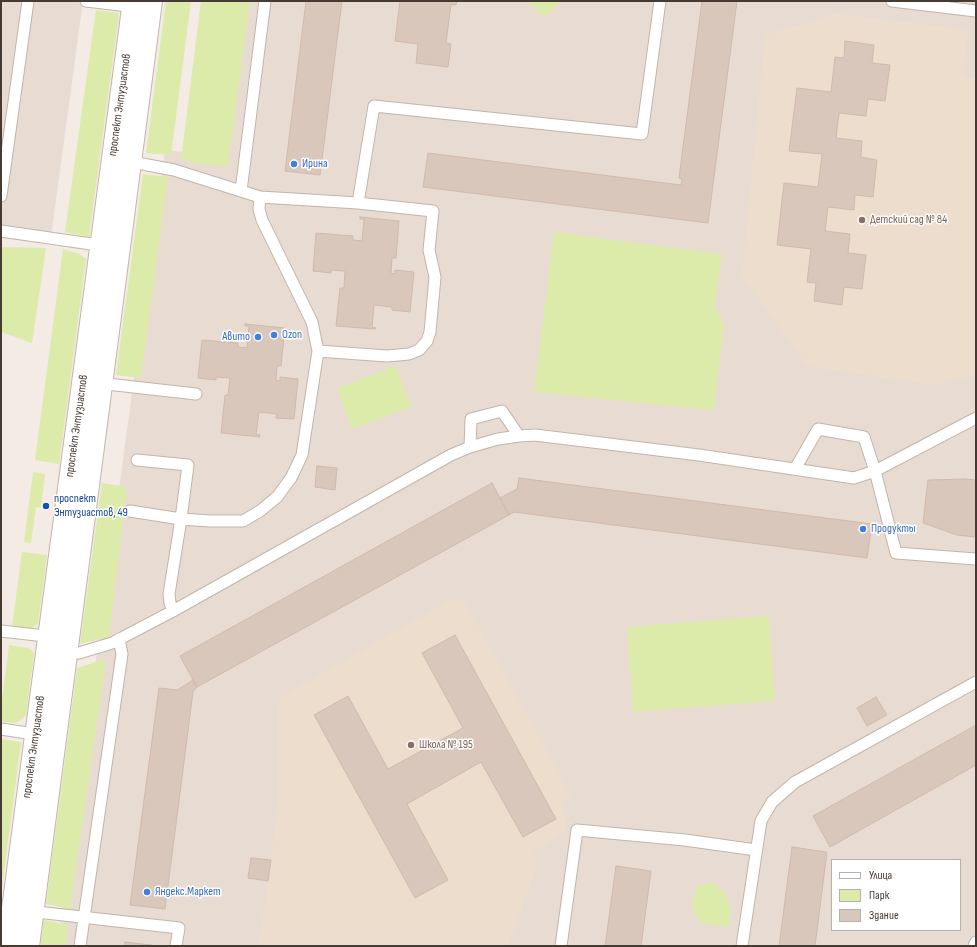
<!DOCTYPE html>
<html>
<head>
<meta charset="utf-8">
<style>
	body { margin:0 }
	#map { position:relative; width:977px; height:947px; overflow:hidden; background:#f3ebe4; font-family:"Sofia Sans Condensed",sans-serif }
	canvas { display:block }
	.frame { position:absolute; inset:0; border:2px solid #463b33; pointer-events:none }
	.legend { position:absolute; left:831px; top:859px; width:130px; height:72px; box-sizing:border-box; background:#fff; border:1px solid #b5b1ad; margin:0; padding:5px 7px; list-style:none; font-size:12px; color:#463b33 }
	.legend li { display:flex; align-items:center; gap:8px; height:20px }
	.legend b { width:20px; border:1px solid #b5b1ad }
</style>
</head>
<body>
<div id="map">
<canvas width="977" height="947"></canvas>
<div class="frame"></div>
<ul class="legend">
<li><b style="height:5px;background:#fff"></b>Улица</li>
<li><b style="height:11px;background:#dcebaa"></b>Парк</li>
<li><b style="height:11px;background:#d9c7bc"></b>Здание</li>
</ul>
</div>
<script>
const g = document.querySelector('canvas').getContext('2d');
g.lineJoin = 'round';
function paint(path, color) {
  g.fillStyle = color;
  g.fill(path, 'evenodd');
}
function toPath(rows) {
  const path = new Path2D();
  for (const r of rows) {
    path.moveTo(r[0], r[1]);
    for (let i = 2; i < r.length; i += 2) path.lineTo(r[i], r[i + 1]);
  }
  return path;
}
function trace(path, color, width, dash) {
  g.strokeStyle = color;
  g.lineWidth = width;
  g.lineCap = dash ? 'butt' : 'round';
  g.setLineDash(dash || []);
  g.stroke(path);
}
function write(font, color, halo, rows, align = 'center') {
  g.font = font + ' "Sofia Sans Condensed",sans-serif';
  g.lineWidth = 3;
  g.setLineDash([]);
  g.textBaseline = 'middle';
  g.strokeStyle = halo;
  g.fillStyle = color;
  for (const [text, x, y, turn = 0] of rows) {
    g.save();
    g.translate(x, y);
    g.rotate((+turn || 0) * Math.PI / 180);
    g.textAlign = isNaN(turn) ? turn : align;
    if (halo) g.strokeText(text, 0, 0);
    g.fillText(text, 0, 0);
    g.restore();
  }
}
paint(toPath([
	[1,1,83,1,50,244,1,238],
	[238,1,976,1,976,946,57,946,165,150,218,156],
	[832,860,960,860,960,930,832,930]
]), '#e8dcd2');
paint(toPath([
	[837,14,968,30,962,77,976,79,976,374,934,385,807,366,742,276,765,35],
	[452,599,463,599,472,614,572,797,562,803,566,820,566,830,560,836,533,852,538,864,508,946,257,946,263,917,271,860,279,791,279,698]
]), '#edddcd');
paint(toPath([
	[166,1,191,1,171,155,146,153],
	[201,1,250,1,228,166,203,164,181,160],
	[528,1,561,1,544,17],
	[96,10,119,13,89,237,65,232],
	[143,174,168,177,141,378,116,375],
	[554,232,722,254,715,307,724,325,714,410,534,392],
	[3,247,46,248,32,343,1,332,1,248],
	[63,249,79,254,86,259,59,464,35,460],
	[396,366,411,407,352,429,337,388],
	[33,472,45,474,41,508,36,507,31,543,24,542],
	[102,483,127,487,109,637,80,644],
	[22,552,47,555,38,623,34,627,29,629,12,627],
	[769,616,775,701,633,712,627,627],
	[9,645,27,648,31,650,34,653,26,715,18,722,13,723,1,721,1,708],
	[106,659,70,909,46,904,77,668],
	[1,739,21,742,1,894],
	[712,882,725,893,731,912,728,927,699,922,691,904,698,885],
	[44,920,68,925,66,946,40,946]
]), '#dcebaa');
const building = toPath([
	[306,1,342,1,320,175,285,171,306,1],
	[400,1,457,1,456,5,451,5,446,43,451,44,448,67,416,63,418,44,395,41,400,1],
	[702,1,737,1,708,223,423,187,428,153,681,185,682,179,679,178,702,1],
	[845,41,874,45,872,63,890,65,885,101,868,99,866,116,839,113,836,138,862,141,861,157,877,160,873,197,855,195,854,210,828,207,825,231,850,234,848,253,866,255,862,289,844,287,842,305,814,301,816,283,807,282,811,249,777,245,784,183,818,187,822,154,789,151,797,88,831,92,835,57,844,58,845,41],
	[360,217,399,221,396,258,392,258,391,273,395,274,395,270,414,272,410,312,392,310,392,307,374,305,372,327,376,328,375,329,336,326,340,288,344,288,345,271,331,270,331,273,313,271,316,233,353,236,353,240,362,241,364,219,360,219,360,217],
	[245,324,285,328,281,366,277,366,276,380,280,381,280,377,298,379,294,419,276,418,277,414,259,412,256,434,260,435,260,437,221,433,225,395,228,395,230,378,216,377,216,380,198,378,202,340,238,343,238,347,247,348,249,326,245,326,245,324],
	[317,466,337,468,335,490,315,487,317,466],
	[519,478,872,524,867,558,514,512,509,515,500,498,517,489,519,478],
	[965,479,976,480,976,537,957,535,923,523,928,480,965,479],
	[492,483,509,515,197,687,180,656,492,483],
	[455,635,556,819,523,837,481,762,407,804,448,880,415,898,314,715,348,696,388,769,463,728,422,653,455,635],
	[193,680,197,687,193,692,165,909,130,905,159,688,177,690,193,680],
	[876,697,887,715,867,726,857,708,876,697],
	[976,725,976,765,830,847,813,816,976,725],
	[792,847,827,852,815,946,779,946,792,847],
	[251,858,271,860,268,881,248,878,251,858],
	[616,866,651,871,641,946,605,946,616,866],
	[125,942,159,946,124,946,125,942]
]);
paint(building, '#d9c7bc');
trace(building, '#d1baab', 1);
const service = toPath([
	[86,1,137,7],
	[892,1,976,11],
	[127,161,174,170,260,197,358,203,433,211,429,250,435,277,430,332,427,341,419,350,409,354,387,356,318,351],
	[241,191,265,1],
	[1,196,28,1],
	[358,203,374,106,642,134,660,1],
	[1,231,105,246],
	[98,383,196,394],
	[470,447,471,419,502,411,519,436],
	[795,469,818,429,864,437,875,471,976,418],
	[130,511,181,519,188,465,137,460],
	[173,611,170,603,169,594,181,519,210,521,243,521,260,511,277,497,291,478,302,455,318,351,312,322,262,220,259,209,260,197],
	[1,631,54,637],
	[62,652,79,653,112,643,173,611,451,455,470,447,498,439,519,436,535,435,699,455,854,478,875,471,896,553,976,559],
	[1,729,40,735],
	[28,911,179,928,176,946],
	[80,946,122,654,119,639],
	[561,946,577,830,685,840,756,850],
	[742,946,761,821,772,802,795,782,976,682],
	[974,946,976,942]
]);
const tertiary = toPath([
	[8,946,134,1],
	[28,946,151,1]
]);
trace(service, '#c2b4a9', 13);
trace(tertiary, '#c2b4a9', 24);
trace(service, '#fff', 11);
trace(tertiary, '#fff', 22);
for (const [x, y, r, color] of [
	[294,164,4,"#3f7fe0"],
	[862,220,4,"#8d6e63"],
	[274,335,4,"#3f7fe0"],
	[258,337,4,"#3f7fe0"],
	[46,506,4,"#1a4fb4"],
	[863,529,4,"#3f7fe0"],
	[411,745,4,"#8d6e63"],
	[147,892,4,"#3f7fe0"]
]) {
  const dot = new Path2D();
  dot.arc(x, y, r, 0, 2 * Math.PI);
  g.fillStyle = color;
  g.fill(dot);
  trace(dot, '#fff', 1.5);
}
write('12px', '#463b33', '#fff', [
	["проспект Энтузиастов",120,105,-82],
	["проспект Энтузиастов",77,426,-82],
	["проспект Энтузиастов",34,747,-82]
]);
write('12px', '#366cbe', '#fff', [
	["Ирина",302,164],
	["Ozon",282,335],
	["Авито",250,337,"right"],
	["Продукты",871,529],
	["Яндекс.Маркет",155,892]
], 'left');
write('12px', '#785e54', '#fff', [
	["Детский сад № 84",870,220],
	["Школа № 195",419,745]
], 'left');
write('12px', '#164399', '#fff', [
	["проспект",54,499],
	["Энтузиастов, 49",54,513]
], 'left');
</script>
</body>
</html>
